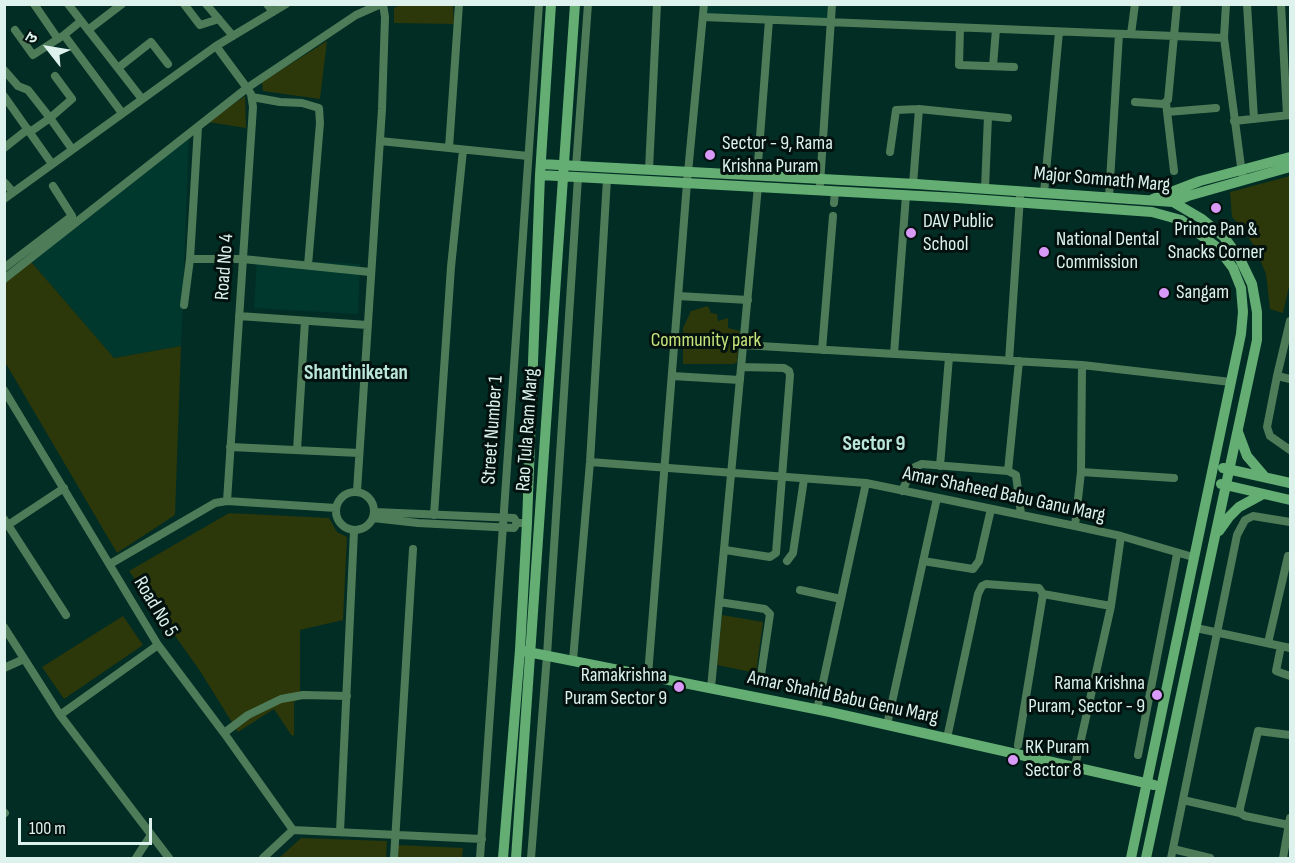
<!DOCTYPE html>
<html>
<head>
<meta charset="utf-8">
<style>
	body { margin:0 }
	#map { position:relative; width:1295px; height:863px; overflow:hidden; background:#022d25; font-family:"Sofia Sans Condensed","Noto Sans Devanagari",sans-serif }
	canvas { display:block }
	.frame { position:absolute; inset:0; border:6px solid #ddf2ec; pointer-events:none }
	.north { position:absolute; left:18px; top:18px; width:60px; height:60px; -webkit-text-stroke:4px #03120e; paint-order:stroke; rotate:301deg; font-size:16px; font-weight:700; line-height:24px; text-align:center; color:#ddf2ec }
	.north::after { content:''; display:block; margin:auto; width:21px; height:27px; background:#ddf2ec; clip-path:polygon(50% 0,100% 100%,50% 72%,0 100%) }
	.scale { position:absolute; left:18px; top:818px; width:134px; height:27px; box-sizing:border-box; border:3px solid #ddf2ec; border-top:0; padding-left:8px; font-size:18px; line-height:21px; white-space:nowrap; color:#ddf2ec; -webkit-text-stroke:4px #03120e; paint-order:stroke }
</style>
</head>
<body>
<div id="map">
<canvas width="1295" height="863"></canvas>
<div class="frame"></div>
<div class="north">उ</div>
<div class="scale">100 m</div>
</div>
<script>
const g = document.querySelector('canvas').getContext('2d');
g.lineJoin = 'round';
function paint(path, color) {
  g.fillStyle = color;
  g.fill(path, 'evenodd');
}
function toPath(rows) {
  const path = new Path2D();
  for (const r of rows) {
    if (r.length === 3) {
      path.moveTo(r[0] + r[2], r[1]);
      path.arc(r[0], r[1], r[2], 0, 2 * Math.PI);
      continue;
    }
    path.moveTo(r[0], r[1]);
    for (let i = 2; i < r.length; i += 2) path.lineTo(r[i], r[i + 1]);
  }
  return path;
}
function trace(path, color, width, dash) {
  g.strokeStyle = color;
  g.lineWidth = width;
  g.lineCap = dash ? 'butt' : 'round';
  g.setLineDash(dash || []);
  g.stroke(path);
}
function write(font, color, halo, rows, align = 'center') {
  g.font = font + ' "Sofia Sans Condensed",sans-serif';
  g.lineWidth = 6;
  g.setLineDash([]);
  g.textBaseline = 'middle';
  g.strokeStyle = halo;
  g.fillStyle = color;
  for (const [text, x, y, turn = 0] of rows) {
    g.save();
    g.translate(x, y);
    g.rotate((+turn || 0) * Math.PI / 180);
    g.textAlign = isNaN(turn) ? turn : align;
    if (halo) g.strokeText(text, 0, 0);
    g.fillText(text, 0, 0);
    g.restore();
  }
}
paint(toPath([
	[708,5,830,5,829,21,708,14],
	[189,137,181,346,114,358,27,257],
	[257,259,360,264,358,314,254,308]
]), '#00382e');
paint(toPath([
	[399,5,453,5,454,24,394,23,394,8],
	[327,41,320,99,263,91,262,82],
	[245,96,246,128,208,122],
	[1290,176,1290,282,1283,313,1270,309,1266,274,1255,248,1244,230,1232,217,1230,192],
	[27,257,114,358,181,346,175,515,117,553,5,362,4,276],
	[708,306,711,313,717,314,718,321,728,318,728,328,740,331,737,362,734,364,683,364,683,328,691,311],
	[229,513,329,518,337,532,347,537,343,620,300,630,300,699,294,702,294,735,292,736,274,709,238,732,200,671,129,571],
	[722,615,763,622,756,673,717,665],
	[123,616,143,645,64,699,42,667],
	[301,838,387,841,386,858,279,858],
	[398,845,463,848,462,858,398,858]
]), '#2c370a');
trace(toPath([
	[34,4,58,39],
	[68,4,142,99],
	[184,4,200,25,219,19],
	[206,4,233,36],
	[267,4,273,12],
	[1226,4,1224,38,1242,174],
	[1247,4,1254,119],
	[1281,4,1287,115],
	[703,17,1224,38],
	[960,28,959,65,1014,67],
	[15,30,33,55,64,35,122,113],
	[88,30,122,4],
	[1131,34,1135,4],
	[64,35,81,21],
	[216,46,247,88,251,94,253,107,227,501],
	[993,66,996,29],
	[118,68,151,42,168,64],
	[4,70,18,86,28,90,50,118,72,99,55,76],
	[4,96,52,164],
	[252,97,280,102,302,103,319,108,320,123,308,265],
	[1135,102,1163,104,1168,100,1177,4],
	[1166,103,1174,171],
	[1167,112,1216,108],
	[1234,121,1290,115],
	[198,127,190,259,243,259,370,272],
	[30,132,50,118,72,149],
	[380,141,528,156],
	[4,148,28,129],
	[449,148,459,4],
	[890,152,896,110,919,109],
	[576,167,588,4],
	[649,170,657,4],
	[757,176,769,20],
	[4,182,13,192],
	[820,184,832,4],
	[913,184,919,109,988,116],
	[985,189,988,116,1008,118],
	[1044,193,1059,32],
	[1109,197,1119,34],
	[4,199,216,46,286,4],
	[834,203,835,191],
	[4,268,72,216,53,186],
	[4,279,247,88,356,15,381,4],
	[678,296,748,300],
	[184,305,190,259],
	[239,316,367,325],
	[1290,321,1277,376,1290,379],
	[743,345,1082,365,1231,382],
	[822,350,833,216],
	[894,354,906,195],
	[1009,361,1020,197],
	[672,376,740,380],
	[1277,376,1267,427,1270,436,1290,450],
	[4,390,158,645,224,733,293,830],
	[230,447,359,453],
	[297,450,305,321],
	[590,462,866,483,1075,526,1121,536,1193,557],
	[940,466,949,357],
	[1008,471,1019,361],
	[1081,472,1174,478],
	[357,491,382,109,385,17,383,4],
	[902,491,911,472,915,467,922,464,1008,471,1016,475,1021,514],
	[355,511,19],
	[375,512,514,518,517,523],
	[434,515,451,267,463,150],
	[373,518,418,523,514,528,517,523,527,523],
	[4,519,8,525,64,488],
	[8,525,66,615],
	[1075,526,1081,472,1082,365],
	[725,550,770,557,776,553,790,375,789,371,784,368,741,367],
	[787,561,793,553,804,479],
	[923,561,973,569,979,561,991,509],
	[110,564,215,503,227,501,336,508],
	[800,590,841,599],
	[1043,594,1111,606],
	[719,602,765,609,770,614,761,675],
	[4,627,60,715,169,858],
	[1196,628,1290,648],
	[1268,643,1288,556,1290,557],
	[1281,646,1276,671,1290,676],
	[573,660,590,462,607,179],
	[4,668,24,659],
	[648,675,687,183,704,4],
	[711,688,758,186],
	[817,710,866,483],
	[60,715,158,645],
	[887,725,937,498],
	[224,733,248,715,281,699,303,695,347,696],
	[947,738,978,594,982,586,986,584,1039,588,1043,594,1018,745],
	[1138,755,1177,554],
	[1075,766,1111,606,1121,536],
	[1183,800,1240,813],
	[4,814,5,813],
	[1289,825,1245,816,1240,813,1240,808,1258,731,1290,735],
	[340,832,354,531],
	[1173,849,1210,858],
	[136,858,151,835],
	[263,858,293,830,482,839],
	[394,858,413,549],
	[480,858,539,4],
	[531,858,547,655,578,177],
	[1171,858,1237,535,1245,520,1253,516,1290,522],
	[1283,858,1290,818]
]), '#4f7c58', 8);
trace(toPath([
	[541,164,916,184,1173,202,1202,219,1224,237,1240,259,1252,284,1257,312,1257,340,1146,858],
	[540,175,957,198,1152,212,1181,220,1218,248,1233,268,1241,288,1243,312,1241,334,1131,858],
	[1153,199,1200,181,1290,157],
	[1173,202,1188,196,1290,167],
	[1238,432,1247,456,1265,477],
	[1223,468,1290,483],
	[1221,484,1290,500],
	[1219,531,1229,517,1239,507,1263,494],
	[523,651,830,712,1154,785],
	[503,858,520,650,527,523,540,175,551,4],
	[516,858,575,4]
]), '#64ad73', 10);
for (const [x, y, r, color] of [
	[710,155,6,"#d99af7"],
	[1216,208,6,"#d99af7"],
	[911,233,6,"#d99af7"],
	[1044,252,6,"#d99af7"],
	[1164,293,6,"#d99af7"],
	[679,687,6,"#d99af7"],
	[1157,695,6,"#d99af7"],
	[1013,760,6,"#d99af7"]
]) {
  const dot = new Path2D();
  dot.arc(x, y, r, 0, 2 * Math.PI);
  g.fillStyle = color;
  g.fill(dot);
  trace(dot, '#03120e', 2);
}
write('20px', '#ddf2ec', '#03120e', [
	["Sector - 9, Rama",722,144],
	["Krishna Puram",722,167],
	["DAV Public",923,222],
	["School",923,245],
	["Prince Pan &",1216,230,"center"],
	["Snacks Corner",1216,253,"center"],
	["National Dental",1056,240],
	["Commission",1056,263],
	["Sangam",1176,293],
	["Ramakrishna",667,676,"right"],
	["Puram Sector 9",667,699,"right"],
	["Rama Krishna",1145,684,"right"],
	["Puram, Sector - 9",1145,707,"right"],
	["RK Puram",1025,748],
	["Sector 8",1025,771]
], 'left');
write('20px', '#ddf2ec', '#03120e', [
	["Major Somnath Marg",1102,180,5],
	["Road No 4",225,267,-86],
	["Street Number 1",493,430,-86],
	["Rao Tula Ram Marg",528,430,-86],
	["Amar Shaheed Babu Ganu Marg",1004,495,12],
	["Road No 5",155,607,59],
	["Amar Shahid Babu Genu Marg",843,698,12]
]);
write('20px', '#c8e57c', '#03120e', [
	["Community park",706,341]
]);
write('bold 21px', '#bbe6da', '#03120e', [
	["Shantiniketan",356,374],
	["Sector 9",874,445]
]);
</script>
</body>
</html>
